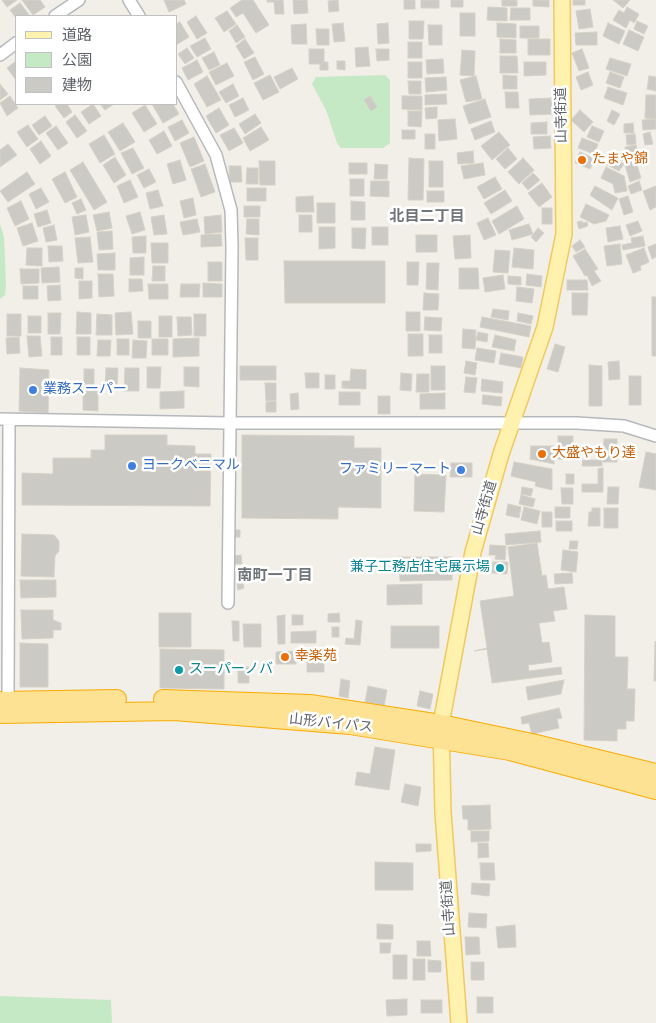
<!DOCTYPE html>
<html>
<head>
<meta charset="utf-8">
<style>
	body { margin:0 }
	#map { position:relative; width:656px; height:1023px; overflow:hidden; background:#f1efe8; font-family:"Titillium Web","Noto Sans JP",sans-serif }
	canvas { display:block }
	.legend { position:absolute; left:15px; top:15px; width:162px; height:90px; box-sizing:border-box; background:#fff; border:1px solid #bfc1c3; margin:0; padding:6px 9px; list-style:none; font-size:15px; color:#5f6368 }
	.legend li { display:flex; align-items:center; gap:10px; height:25px }
	.legend b { width:25px; border:1px solid #bfc1c3 }
</style>
</head>
<body>
<div id="map">
<canvas width="656" height="1023"></canvas>
<ul class="legend">
<li><b style="height:6px;background:#fff2af"></b>道路</li>
<li><b style="height:14px;background:#c5e8c5"></b>公園</li>
<li><b style="height:14px;background:#cccac5"></b>建物</li>
</ul>
</div>
<script>
const g = document.querySelector('canvas').getContext('2d');
g.lineJoin = 'round';
function paint(path, color) {
  g.fillStyle = color;
  g.fill(path, 'evenodd');
}
function toPath(rows) {
  const path = new Path2D();
  for (const r of rows) {
    path.moveTo(r[0], r[1]);
    for (let i = 2; i < r.length; i += 2) path.lineTo(r[i], r[i + 1]);
  }
  return path;
}
function trace(path, color, width, dash) {
  g.strokeStyle = color;
  g.lineWidth = width;
  g.lineCap = dash ? 'butt' : 'round';
  g.setLineDash(dash || []);
  g.stroke(path);
}
function write(font, color, halo, rows, align = 'center') {
  g.font = font + ' "Titillium Web","Noto Sans JP",sans-serif';
  g.lineWidth = 5;
  g.setLineDash([]);
  g.textBaseline = 'middle';
  g.strokeStyle = halo;
  g.fillStyle = color;
  for (const [text, x, y, turn = 0] of rows) {
    g.save();
    g.translate(x, y);
    g.rotate((+turn || 0) * Math.PI / 180);
    g.textAlign = isNaN(turn) ? turn : align;
    if (halo) g.strokeText(text, 0, 0);
    g.fillText(text, 0, 0);
    g.restore();
  }
}
paint(toPath([
	[385,75,390,80,390,143,383,148,341,148,337,143,326,110,312,84,316,77],
	[0,224,4,237,6,284,5,295,0,299],
	[0,996,111,1000,112,1023,0,1023]
]), '#c5e8c5');
const building = toPath([
	[2,0,17,0,7,7,2,0],
	[22,0,40,0,45,7,33,15,22,0],
	[164,0,184,0,186,4,169,12,164,0],
	[242,0,253,0,269,25,256,33,243,13,236,17,230,8,242,0],
	[267,0,283,0,284,14,275,14,274,2,267,2,267,0],
	[293,0,307,0,308,13,294,14,293,0],
	[338,0,339,11,329,12,328,1,338,0],
	[404,0,415,0,415,9,404,9,404,0],
	[421,0,439,0,439,8,421,8,421,0],
	[451,0,463,0,463,7,451,7,451,0],
	[502,0,517,0,517,6,502,6,502,0],
	[533,0,549,0,549,7,533,6,533,0],
	[573,0,585,0,585,5,573,5,573,0],
	[613,0,630,0,623,8,613,0],
	[20,3,30,16,16,16,16,18,10,10,20,3],
	[488,7,507,8,507,21,487,20,488,7],
	[627,7,639,14,634,23,630,20,626,28,613,20,619,10,624,13,627,7],
	[511,8,530,8,530,20,510,20,511,8],
	[590,9,593,27,579,29,576,11,590,9],
	[227,11,236,24,224,32,215,18,227,11],
	[460,13,475,13,475,36,460,36,460,13],
	[196,16,207,33,197,39,187,22,196,16],
	[409,21,424,21,423,39,409,39,409,21],
	[637,21,648,26,644,34,634,29,637,21],
	[180,22,189,37,176,45,176,24,180,22],
	[343,23,345,41,334,42,332,24,343,23],
	[388,23,389,43,378,44,377,24,388,23],
	[497,23,516,24,516,38,497,37,497,23],
	[608,23,625,31,619,44,603,36,608,23],
	[306,24,307,44,292,44,291,25,306,24],
	[237,25,245,37,236,43,229,31,237,25],
	[428,25,442,25,442,45,429,45,428,25],
	[520,26,539,26,539,38,520,38,520,26],
	[316,29,329,29,329,45,317,45,316,29],
	[629,30,644,37,638,51,623,44,629,30],
	[597,32,597,45,576,45,575,33,597,32],
	[205,38,211,49,197,57,190,46,205,38],
	[245,39,254,53,244,59,236,46,245,39],
	[500,39,516,40,516,53,500,53,500,39],
	[528,39,550,39,550,55,528,55,528,39],
	[408,42,422,42,422,58,408,58,408,42],
	[368,47,370,66,356,67,355,48,368,47],
	[187,48,194,58,185,64,178,54,187,48],
	[309,49,324,49,324,62,328,62,328,70,320,70,320,64,309,64,309,49],
	[376,49,389,49,389,60,377,61,376,49],
	[582,49,589,68,579,71,572,53,582,49],
	[462,50,475,51,474,76,460,75,462,50],
	[214,52,220,65,209,70,202,58,214,52],
	[500,56,517,56,518,73,500,73,500,56],
	[255,57,264,74,253,80,244,62,255,57],
	[610,58,631,64,627,76,606,69,610,58],
	[443,59,444,73,427,74,426,60,443,59],
	[197,60,203,72,188,80,182,68,197,60],
	[16,61,16,80,7,68,16,61],
	[337,61,345,61,345,70,337,69,337,61],
	[408,62,422,62,422,78,408,78,408,62],
	[524,62,546,62,546,75,524,76,524,62],
	[227,63,234,76,216,85,209,72,227,63],
	[292,68,298,79,280,89,274,77,292,68],
	[588,72,593,85,581,90,576,77,588,72],
	[610,72,624,77,620,88,606,83,610,72],
	[270,75,279,92,263,100,254,83,270,75],
	[503,75,517,76,517,89,503,89,503,75],
	[207,76,221,100,207,107,194,84,207,76],
	[476,76,482,99,466,102,460,80,476,76],
	[649,76,656,77,656,91,647,89,649,76],
	[446,77,447,90,426,92,425,78,446,77],
	[408,81,421,81,421,94,409,94,408,81],
	[0,84,8,94,0,100,0,84],
	[233,84,239,96,226,103,219,92,233,84],
	[608,87,627,93,623,105,604,98,608,87],
	[505,92,518,92,519,108,506,108,505,92],
	[446,94,447,104,425,105,425,95,446,94],
	[646,95,656,95,656,119,645,118,646,95],
	[10,96,18,108,7,116,0,103,10,96],
	[370,96,377,107,371,111,364,100,370,96],
	[402,96,422,96,422,110,402,109,402,96],
	[243,98,249,110,235,117,229,105,243,98],
	[553,98,554,114,530,115,529,99,553,98],
	[485,99,491,117,469,124,463,106,485,99],
	[59,104,67,104,72,112,64,118,55,106,59,104],
	[93,104,101,116,89,124,81,112,93,104],
	[100,104,114,104,105,110,100,104],
	[152,104,173,104,179,114,163,123,152,104],
	[145,105,157,124,144,132,132,113,145,105],
	[437,107,437,118,426,119,425,108,437,107],
	[219,108,229,125,216,133,206,116,219,108],
	[580,110,593,122,584,132,571,120,580,110],
	[612,110,620,114,614,125,607,121,612,110],
	[408,111,422,111,421,127,408,126,408,111],
	[255,114,261,123,245,134,239,124,255,114],
	[75,115,87,131,77,138,66,122,75,115],
	[45,116,52,126,39,135,32,125,45,116],
	[455,119,457,139,439,141,438,120,455,119],
	[656,119,656,129,643,130,642,120,656,119],
	[182,120,189,133,175,141,168,127,182,120],
	[491,121,495,132,475,140,471,129,491,121],
	[547,122,547,134,531,134,531,123,547,122],
	[123,123,135,142,120,151,108,132,123,123],
	[633,123,634,133,624,133,624,124,633,123],
	[28,125,38,139,27,147,17,132,28,125],
	[56,126,68,143,58,150,46,133,56,126],
	[592,126,604,131,599,142,587,137,592,126],
	[261,127,269,140,250,151,243,138,261,127],
	[234,128,243,143,229,151,220,135,234,128],
	[402,130,415,130,415,139,402,139,402,130],
	[164,131,172,146,157,154,149,140,164,131],
	[499,132,510,145,492,160,481,146,499,132],
	[650,132,653,144,645,145,643,134,650,132],
	[425,134,435,134,435,149,425,149,425,134],
	[635,134,636,144,627,145,626,135,635,134],
	[104,135,115,154,100,163,89,144,104,135],
	[550,136,551,148,534,149,533,137,550,136],
	[194,137,204,161,190,167,180,143,194,137],
	[582,138,598,144,594,154,578,148,582,138],
	[41,141,51,156,40,164,30,149,41,141],
	[8,144,17,155,0,167,0,150,8,144],
	[636,145,639,157,620,161,619,155,626,154,625,147,636,145],
	[133,148,144,168,132,174,121,153,133,148],
	[508,148,517,159,505,169,496,159,508,148],
	[473,151,474,163,458,164,457,153,473,151],
	[580,152,595,159,590,169,575,163,580,152],
	[610,156,624,164,619,171,605,164,610,156],
	[115,157,126,175,114,183,103,165,115,157],
	[409,158,424,159,423,200,408,200,409,158],
	[523,158,534,170,519,184,508,172,523,158],
	[635,159,641,178,630,182,624,162,635,159],
	[180,160,186,180,173,184,167,164,180,160],
	[259,161,275,161,275,185,260,185,259,161],
	[429,161,443,161,443,187,429,187,429,161],
	[83,162,107,202,94,210,70,170,83,162],
	[349,163,367,163,367,174,349,174,349,163],
	[483,163,485,175,464,179,461,166,483,163],
	[205,164,215,192,201,197,191,169,205,164],
	[375,164,388,165,387,179,374,179,375,164],
	[229,166,241,166,242,182,230,182,229,166],
	[606,167,624,176,627,191,615,193,613,184,601,178,606,167],
	[247,168,258,168,258,184,246,184,247,168],
	[149,169,156,182,144,188,137,175,149,169],
	[27,172,35,184,8,202,0,191,27,172],
	[65,172,77,197,65,203,52,179,65,172],
	[533,173,540,180,528,190,522,183,533,173],
	[495,177,502,189,484,199,477,187,495,177],
	[350,179,364,179,364,196,350,196,350,179],
	[130,180,138,197,124,203,117,186,130,180],
	[371,181,389,181,389,197,370,196,371,181],
	[639,181,642,190,631,194,628,186,639,181],
	[542,183,552,197,539,207,528,193,542,183],
	[595,186,618,198,612,210,590,195,595,186],
	[656,186,656,207,650,210,643,191,656,186],
	[41,188,49,202,36,209,29,194,41,188],
	[247,188,266,188,266,201,247,201,247,188],
	[158,190,163,206,150,209,146,193,158,190],
	[505,190,512,201,491,214,484,203,505,190],
	[427,191,444,191,444,202,427,202,427,191],
	[313,196,314,212,296,212,296,197,313,196],
	[628,196,633,212,624,215,619,199,628,196],
	[193,198,196,215,184,218,180,201,193,198],
	[81,199,86,210,77,214,72,203,81,199],
	[21,201,29,219,15,226,7,208,21,201],
	[351,201,365,202,365,220,351,220,351,201],
	[317,203,335,203,335,223,317,223,317,203],
	[586,204,609,215,606,221,594,224,580,217,586,204],
	[244,206,260,206,260,217,244,217,244,206],
	[517,206,524,219,499,234,492,221,517,206],
	[542,208,552,208,552,224,542,224,542,208],
	[47,210,51,223,38,227,34,214,47,210],
	[109,212,112,228,97,231,93,215,109,212],
	[140,212,145,230,132,234,126,216,140,212],
	[86,215,89,232,75,235,72,217,86,215],
	[164,215,167,234,154,235,151,217,164,215],
	[221,215,222,232,205,234,204,217,221,215],
	[299,215,312,215,312,232,299,232,299,215],
	[488,218,496,235,484,240,477,223,488,218],
	[197,219,200,232,183,235,180,222,197,219],
	[247,219,259,219,259,235,246,234,247,219],
	[582,221,583,223,587,222,588,226,579,229,577,222,582,221],
	[638,221,642,231,630,236,626,225,638,221],
	[32,223,38,241,23,246,17,228,32,223],
	[529,224,533,234,512,240,509,230,529,224],
	[54,225,57,240,46,242,43,228,54,225],
	[620,226,623,239,608,242,606,228,620,226],
	[319,227,335,227,335,248,319,249,319,227],
	[372,227,388,227,388,245,372,245,372,227],
	[352,228,366,228,365,249,352,248,352,228],
	[538,228,544,233,536,242,531,237,538,228],
	[112,231,113,249,99,250,97,232,112,231],
	[221,234,222,246,201,247,201,235,221,234],
	[416,235,437,235,437,252,416,252,416,235],
	[470,235,471,258,455,259,453,236,470,235],
	[146,236,146,253,133,253,132,237,146,236],
	[643,236,645,246,623,250,622,245,632,243,631,238,643,236],
	[90,237,93,262,78,263,75,238,90,237],
	[245,238,258,238,258,260,246,260,245,238],
	[580,240,585,247,576,252,572,246,580,240],
	[151,243,168,243,168,263,152,263,151,243],
	[620,244,622,264,607,266,604,246,620,244],
	[656,244,656,257,652,259,648,247,656,244],
	[48,246,62,246,63,261,49,262,48,246],
	[27,248,42,248,42,266,26,265,27,248],
	[514,248,534,250,533,269,512,267,514,248],
	[644,248,649,262,640,266,641,270,633,273,626,255,644,248],
	[585,249,598,269,594,271,601,281,592,286,587,275,585,276,573,256,585,249],
	[495,250,510,251,508,273,493,272,495,250],
	[115,253,115,270,98,270,97,254,115,253],
	[144,257,144,275,130,275,130,258,144,257],
	[284,261,385,261,385,303,285,303,284,261],
	[208,262,222,262,222,281,208,281,208,262],
	[407,262,419,262,418,285,407,285,407,262],
	[427,263,439,263,438,290,426,289,427,263],
	[153,266,165,266,165,281,152,281,153,266],
	[59,267,60,282,42,283,41,268,59,267],
	[75,268,83,268,83,279,75,278,75,268],
	[459,268,478,268,479,289,459,289,459,268],
	[20,269,39,269,39,283,21,284,20,269],
	[98,274,113,274,114,296,99,297,98,274],
	[527,274,542,276,541,287,526,285,527,274],
	[503,275,505,289,485,292,483,278,503,275],
	[508,276,521,277,521,285,508,284,508,276],
	[129,279,142,279,143,291,129,292,129,279],
	[567,280,587,280,588,290,567,290,567,280],
	[79,281,92,281,92,298,79,299,79,281],
	[203,283,222,284,222,297,203,297,203,283],
	[148,284,168,284,168,299,149,299,148,284],
	[181,284,200,284,199,297,180,297,181,284],
	[60,285,61,300,48,301,47,286,60,285],
	[23,286,38,286,38,299,23,299,23,286],
	[517,287,534,289,532,303,516,301,517,287],
	[424,293,439,294,438,310,423,310,424,293],
	[572,293,588,293,587,315,572,315,572,293],
	[652,297,656,297,656,356,652,356,652,297],
	[493,309,509,311,508,320,491,317,493,309],
	[77,312,91,313,91,334,76,334,77,312],
	[131,312,133,334,116,335,115,313,131,312],
	[406,312,420,312,420,331,406,331,406,312],
	[48,313,61,313,60,334,48,334,48,313],
	[518,313,533,316,531,324,517,321,518,313],
	[7,314,21,314,21,336,7,336,7,314],
	[97,314,112,315,112,335,96,335,97,314],
	[194,314,206,314,206,336,194,336,194,314],
	[28,316,41,316,41,333,28,333,28,316],
	[159,316,172,316,172,337,159,337,159,316],
	[177,317,191,317,192,335,178,336,177,317],
	[425,317,442,318,441,331,424,330,425,317],
	[482,317,531,326,529,337,480,327,482,317],
	[138,321,151,321,151,338,138,338,138,321],
	[463,329,476,330,475,349,462,348,463,329],
	[478,332,488,334,487,342,476,340,478,332],
	[408,334,423,334,423,356,408,356,408,334],
	[429,335,442,335,442,353,429,353,429,335],
	[495,335,516,340,514,351,492,347,495,335],
	[27,336,40,336,42,356,29,357,27,336],
	[19,337,20,353,7,354,6,338,19,337],
	[51,337,62,337,62,355,51,355,51,337],
	[77,337,90,337,90,355,77,355,77,337],
	[199,338,199,356,173,357,173,339,199,338],
	[117,339,129,339,129,355,117,355,117,339],
	[152,339,168,339,168,355,152,355,152,339],
	[98,340,111,340,110,356,97,356,98,340],
	[133,340,147,341,146,358,132,358,133,340],
	[555,344,565,347,558,372,547,369,555,344],
	[477,348,496,351,494,363,475,360,477,348],
	[501,353,523,357,521,368,499,364,501,353],
	[466,361,477,363,475,375,464,373,466,361],
	[619,361,620,379,609,380,608,362,619,361],
	[589,365,602,366,602,406,589,406,589,365],
	[240,366,276,366,276,380,240,380,240,366],
	[431,366,445,366,445,390,431,390,431,366],
	[147,367,161,367,160,388,147,388,147,367],
	[184,367,199,367,199,387,184,386,184,367],
	[20,368,49,370,48,413,19,411,20,368],
	[106,368,118,368,117,390,105,389,106,368],
	[125,368,139,368,139,391,124,391,125,368],
	[84,369,94,369,94,386,84,386,84,369],
	[351,369,366,370,366,389,342,388,342,381,350,381,351,369],
	[305,373,319,373,319,388,306,388,305,373],
	[401,373,412,374,411,391,400,390,401,373],
	[417,374,429,374,429,392,416,392,417,374],
	[325,375,335,375,335,389,325,389,325,375],
	[629,376,641,376,641,405,629,405,629,376],
	[466,377,477,378,475,393,464,392,466,377],
	[482,379,503,382,502,393,481,391,482,379],
	[265,383,276,383,276,400,266,401,265,383],
	[83,390,98,391,98,411,83,410,83,390],
	[184,391,184,408,160,409,160,392,184,391],
	[339,392,360,392,360,405,339,405,339,392],
	[298,393,299,409,291,410,290,394,298,393],
	[445,393,445,409,420,409,420,394,445,393],
	[483,395,502,397,501,406,482,404,483,395],
	[378,396,390,396,390,414,378,414,378,396],
	[276,401,276,412,266,412,266,402,276,401],
	[105,435,167,435,167,445,195,446,195,454,211,454,210,506,22,505,22,473,53,474,53,458,91,458,91,450,105,450,105,435],
	[242,435,354,436,354,448,381,448,381,508,338,507,338,519,242,518,242,435],
	[558,436,573,436,572,460,558,459,558,436],
	[604,439,617,439,617,462,603,462,604,439],
	[531,446,554,446,554,464,530,459,531,446],
	[646,452,656,454,656,490,639,487,646,452],
	[583,460,602,460,602,466,582,466,583,460],
	[514,462,552,469,552,490,535,486,536,482,511,476,514,462],
	[451,463,472,463,472,477,450,477,451,463],
	[603,468,603,492,582,492,582,484,598,484,598,469,603,468],
	[415,474,446,475,444,512,414,511,415,474],
	[566,474,574,474,574,484,566,484,566,474],
	[522,487,533,489,531,496,521,494,522,487],
	[608,487,619,487,618,504,607,504,608,487],
	[561,488,573,488,573,504,562,504,561,488],
	[521,495,535,499,533,507,519,504,521,495],
	[508,504,521,507,519,518,506,515,508,504],
	[524,507,540,511,537,524,521,520,524,507],
	[555,507,570,507,570,518,555,518,555,507],
	[592,508,600,508,600,526,588,526,589,512,592,512,592,508],
	[604,508,618,508,618,528,604,528,604,508],
	[542,512,552,512,552,527,542,527,542,512],
	[556,521,572,521,572,531,556,531,556,521],
	[234,530,240,530,240,537,234,537,234,530],
	[540,531,541,542,506,545,505,534,540,531],
	[22,534,54,535,59,541,59,551,55,556,54,577,21,576,22,534],
	[570,541,578,541,577,549,569,549,570,541],
	[537,543,542,576,546,575,548,589,564,587,567,609,553,611,555,621,539,623,542,643,549,642,552,662,528,665,529,671,561,667,562,674,492,683,487,649,474,651,487,648,480,601,514,596,508,547,537,543],
	[490,545,506,546,505,560,495,559,496,555,489,555,490,545],
	[563,550,578,552,576,572,561,570,563,550],
	[241,555,242,564,234,564,233,556,241,555],
	[399,557,452,557,452,580,400,581,399,557],
	[493,562,508,562,507,574,492,573,493,562],
	[572,573,573,583,555,584,554,574,572,573],
	[20,580,56,580,56,597,21,598,20,580],
	[243,583,244,588,238,590,237,584,243,583],
	[422,584,422,604,387,605,387,585,422,584],
	[21,610,53,610,53,620,61,623,61,630,53,630,53,638,22,639,21,610],
	[159,613,191,613,191,647,159,647,159,613],
	[339,613,340,622,328,622,328,614,339,613],
	[285,615,285,644,278,644,277,616,285,615],
	[292,615,303,615,303,625,292,625,292,615],
	[585,615,615,616,615,657,628,657,627,689,635,689,634,721,626,721,626,729,617,729,617,741,584,740,585,615],
	[356,620,362,621,360,645,345,644,346,638,354,639,356,620],
	[232,621,239,621,239,641,233,641,232,621],
	[243,624,261,624,261,647,244,647,243,624],
	[391,626,439,626,439,648,391,648,391,626],
	[332,627,339,627,339,637,332,637,332,627],
	[316,631,316,643,291,643,291,632,316,631],
	[655,642,656,642,656,681,654,681,655,642],
	[20,643,48,644,48,687,20,687,20,643],
	[160,649,224,650,224,689,160,688,160,649],
	[307,650,324,650,324,672,307,672,307,650],
	[296,651,296,664,276,664,276,652,296,651],
	[238,667,249,667,249,683,238,683,238,667],
	[341,679,350,681,348,698,339,696,341,679],
	[564,680,561,694,528,700,526,687,564,680],
	[368,686,387,690,384,706,365,702,368,686],
	[420,691,433,694,430,709,417,706,420,691],
	[559,708,562,718,557,719,559,728,532,734,529,723,522,724,521,717,559,708],
	[375,747,395,750,389,790,355,785,357,772,370,774,375,747],
	[405,784,421,787,418,806,401,802,405,784],
	[490,805,491,829,468,830,468,819,463,819,462,806,490,805],
	[471,831,489,831,489,841,471,842,471,831],
	[478,843,488,843,489,857,478,858,478,843],
	[416,844,431,844,431,851,416,852,416,844],
	[375,862,413,863,413,890,375,890,375,862],
	[480,863,494,863,495,880,481,880,480,863],
	[472,883,490,884,489,896,471,894,472,883],
	[469,913,487,914,486,928,468,927,469,913],
	[377,924,393,925,393,939,377,939,377,924],
	[515,925,516,947,498,948,496,927,515,925],
	[465,937,479,937,480,954,466,955,465,937],
	[417,941,430,941,431,956,417,956,417,941],
	[380,943,391,943,390,953,380,953,380,943],
	[393,955,407,955,407,979,393,979,393,955],
	[413,959,425,959,425,980,413,980,413,959],
	[428,960,441,961,441,972,428,972,428,960],
	[471,962,484,962,484,980,471,980,471,962],
	[477,997,493,997,493,1013,477,1013,477,997],
	[407,999,407,1015,387,1016,386,1000,407,999],
	[421,1000,442,1000,442,1013,421,1013,421,1000]
]);
paint(building, '#cccac5');
trace(building, '#d6d1c6', 1);
const minor = toPath([
	[129,0,139,16],
	[55,16,79,0],
	[0,55,16,43],
	[176,82,216,155,231,210,232,247,228,603],
	[0,419,230,423,577,423,624,426,656,436],
	[8,701,9,420]
]);
const major = toPath([
	[459,1023,443,813,441,724,473,552,501,454,545,327,564,234,562,0]
]);
const highway = toPath([
	[163,699,310,704,441,724,532,743,656,773],
	[0,701,117,699],
	[0,714,174,711,350,725,510,751,656,790]
]);
trace(minor, '#b5b8bc', 14);
trace(major, '#f2c960', 18);
trace(highway, '#f9ab00', 20);
trace(minor, '#fff', 11);
trace(major, '#fff2af', 15);
trace(highway, '#fde293', 18);
for (const [x, y, r, color] of [
	[582,160,5,"#e8710a"],
	[33,390,5,"#3f7fe0"],
	[542,454,5,"#e8710a"],
	[132,466,5,"#3f7fe0"],
	[461,470,5,"#3f7fe0"],
	[500,568,5,"#0f9aa8"],
	[285,657,5,"#e8710a"],
	[179,670,5,"#0f9aa8"]
]) {
  const dot = new Path2D();
  dot.arc(x, y, r, 0, 2 * Math.PI);
  g.fillStyle = color;
  g.fill(dot);
  trace(dot, '#fff', 2);
}
write('14px', '#5f6368', '#fff', [
	["山寺街道",562,115,-91],
	["山寺街道",485,508,-74],
	["山形バイパス",331,724,6],
	["山寺街道",449,908,-94]
]);
write('14px', '#c56008', '#fff', [
	["たまや錦",592,160],
	["大盛やもり達",552,454],
	["幸楽苑",295,657]
], 'left');
write('14px', '#366cbe', '#fff', [
	["業務スーパー",43,390],
	["ヨークベニマル",142,466],
	["ファミリーマート",451,470,"right"]
], 'left');
write('14px', '#0d838f', '#fff', [
	["兼子工務店住宅展示場",490,568],
	["スーパーノバ",189,670,"left"]
], 'right');
write('bold 15px', '#70757a', '#fff', [
	["北目二丁目",427,217],
	["南町一丁目",275,576]
]);
</script>
</body>
</html>
